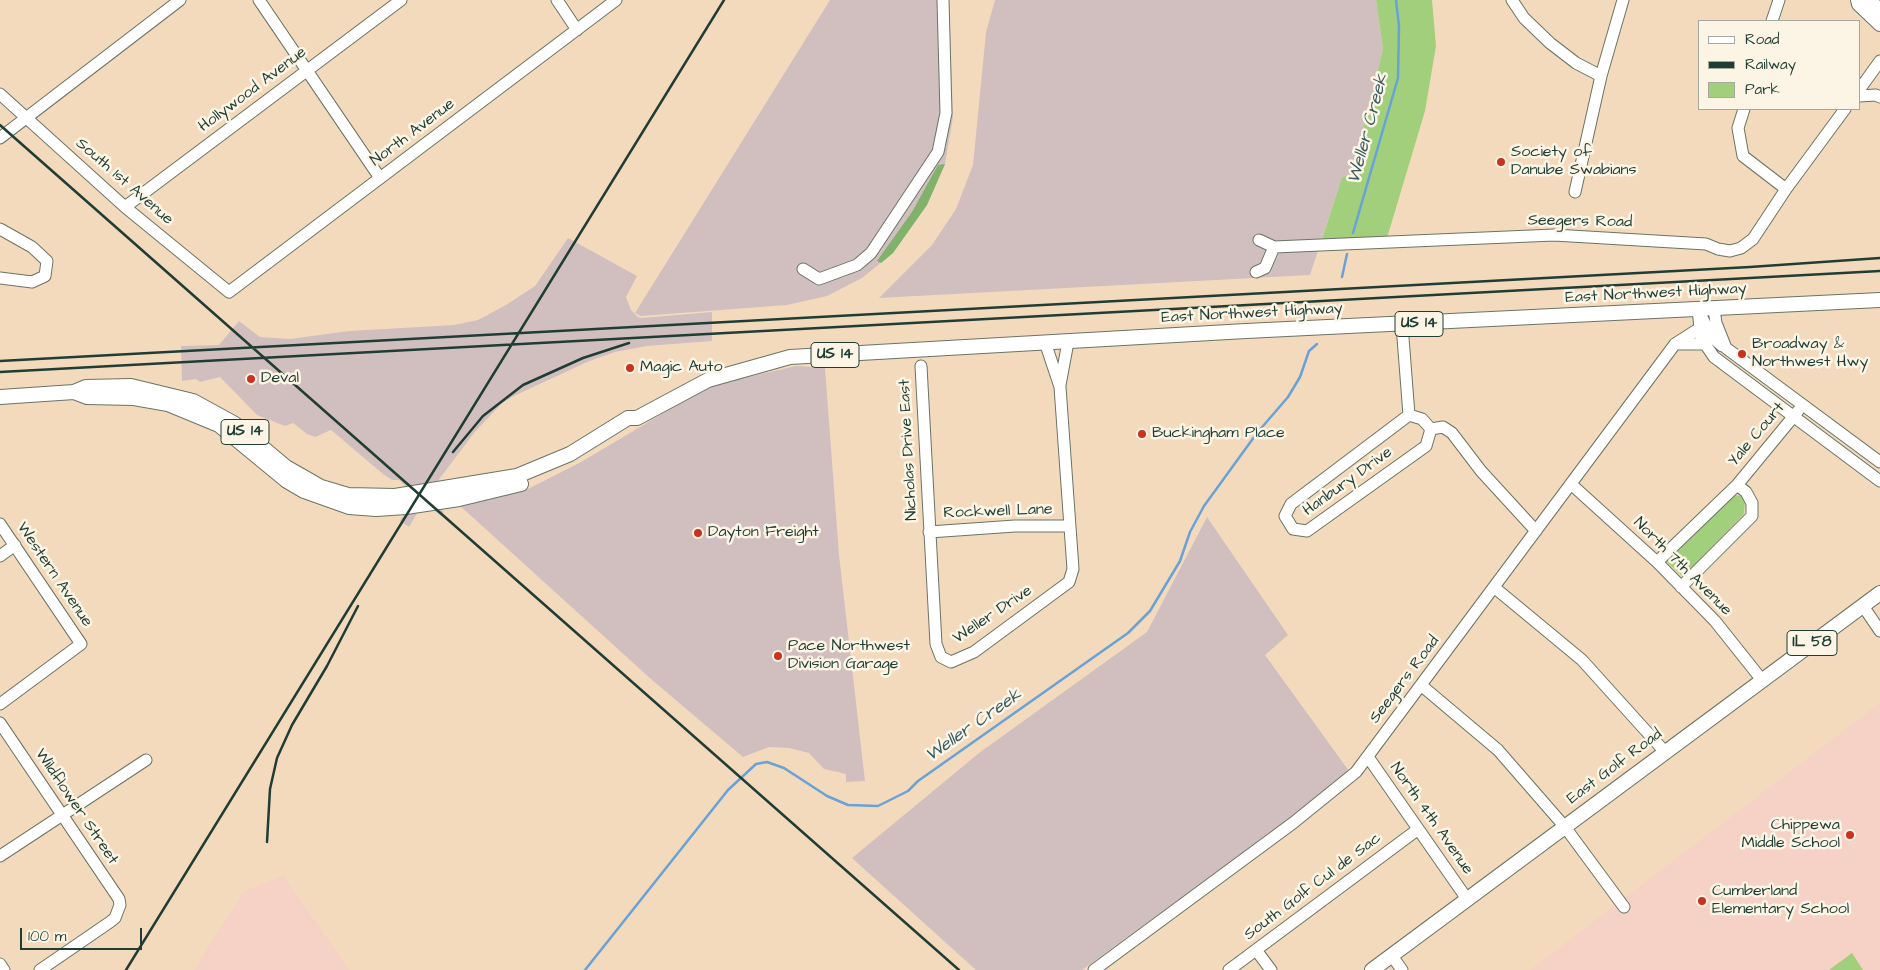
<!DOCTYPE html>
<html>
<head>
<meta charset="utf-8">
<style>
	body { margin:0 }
	#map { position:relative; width:1880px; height:970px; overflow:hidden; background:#f4dabd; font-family:"Architects Daughter",sans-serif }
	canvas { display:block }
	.legend { position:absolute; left:1698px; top:20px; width:162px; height:90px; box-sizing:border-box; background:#fcf5e5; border:1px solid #a4ab9e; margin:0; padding:6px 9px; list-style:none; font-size:15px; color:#1f3d34 }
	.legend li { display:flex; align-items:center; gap:10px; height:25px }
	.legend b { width:25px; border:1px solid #a4ab9e }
	.scale { position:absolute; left:20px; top:928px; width:122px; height:22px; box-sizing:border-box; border:2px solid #1f3d34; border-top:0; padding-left:6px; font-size:15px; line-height:18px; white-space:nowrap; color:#1f3d34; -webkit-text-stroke:4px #fcf5e5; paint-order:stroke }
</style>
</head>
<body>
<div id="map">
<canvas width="1880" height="970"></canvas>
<ul class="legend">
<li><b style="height:6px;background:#fff"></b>Road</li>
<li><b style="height:6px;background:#1f3d34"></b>Railway</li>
<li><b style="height:14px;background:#a1cf7c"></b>Park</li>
</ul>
<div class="scale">100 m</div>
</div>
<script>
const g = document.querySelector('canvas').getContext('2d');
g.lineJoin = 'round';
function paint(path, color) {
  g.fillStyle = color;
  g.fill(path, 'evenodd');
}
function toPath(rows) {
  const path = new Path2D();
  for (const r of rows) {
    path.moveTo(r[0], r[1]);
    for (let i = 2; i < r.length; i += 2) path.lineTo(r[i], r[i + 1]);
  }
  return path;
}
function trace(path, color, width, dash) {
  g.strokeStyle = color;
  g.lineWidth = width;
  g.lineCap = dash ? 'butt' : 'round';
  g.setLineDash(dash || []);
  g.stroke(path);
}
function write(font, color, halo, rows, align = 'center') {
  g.font = font + ' "Architects Daughter",sans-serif';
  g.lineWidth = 5;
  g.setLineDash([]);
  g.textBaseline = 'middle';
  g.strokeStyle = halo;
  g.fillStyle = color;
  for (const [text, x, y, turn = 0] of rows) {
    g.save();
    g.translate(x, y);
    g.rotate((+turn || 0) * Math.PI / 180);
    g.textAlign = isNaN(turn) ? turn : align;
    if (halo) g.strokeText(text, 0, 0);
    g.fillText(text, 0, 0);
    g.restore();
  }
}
paint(toPath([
	[1880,703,1880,970,1530,970],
	[284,876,349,970,194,970,244,891]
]), '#f6d1c6');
paint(toPath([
	[830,0,949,0,953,117,945,164,927,205,893,253,862,278,827,296,787,305,641,316,635,313],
	[995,0,1376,0,1383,49,1352,174,1342,177,1310,275,879,298,932,245,956,209,973,165,986,32],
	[568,238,637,276,626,297,631,310,638,317,642,318,712,312,712,341,647,346,615,352,587,362,514,396,502,403,474,433,431,490,433,502,444,512,441,516,431,508,419,510,409,527,400,521,411,502,409,489,399,480,392,480,383,474,331,430,315,437,307,434,293,423,285,426,257,415,220,377,200,382,196,379,182,381,181,346,219,345,239,321,260,337,290,339,349,331,454,325,478,320,506,305,535,286],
	[796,366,825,368,839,555,865,781,846,782,846,774,824,769,809,753,789,748,769,747,743,757,652,680,458,504,528,489,581,462,709,386],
	[1207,517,1288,635,1265,655,1349,771,1339,783,1082,970,976,970,852,858,979,753,1147,632]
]), '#d1bfbf');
paint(toPath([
	[1376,0,1432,0,1436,46,1425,111,1387,238,1322,239,1342,177,1352,174,1383,49],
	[1734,495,1741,496,1745,501,1744,514,1683,577,1666,561],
	[1852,953,1863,970,1829,970]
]), '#a1cf7c');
paint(toPath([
	[945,164,927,205,893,253,881,263,877,261,912,212,938,165]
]), '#80b26c');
trace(toPath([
	[1353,233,1398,78,1399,26,1396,0],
	[1342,277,1347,254],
	[585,970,728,790,756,764,767,762,784,768,827,796,848,805,878,806,908,791,918,781,1128,633,1150,611,1180,561,1190,532,1204,506,1257,433,1288,397,1300,377,1309,351,1317,344]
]), '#68a2d7', 2.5);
const minor = toPath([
	[259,0,380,178],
	[557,0,577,30],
	[1512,0,1524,18,1550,43,1576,63,1601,76],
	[1772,21,1779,0],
	[1859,90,1880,61],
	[0,94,125,207,229,292,616,0],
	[1859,96,1876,95,1880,97],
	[1744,109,1738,128,1743,156,1786,189],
	[0,138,180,0],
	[1575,192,1601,76,1623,0],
	[125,207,401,0],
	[0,229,32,247,47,261,45,276,32,282,0,278],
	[1259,240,1274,247,1554,235,1706,244,1718,249,1730,251,1741,248,1753,239,1786,189,1845,109],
	[803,269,819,279,857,265,871,253,938,152,946,113,943,0],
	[1256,272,1265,268,1274,247],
	[1698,309,1701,338,1714,357,1880,481],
	[1714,309,1716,323,1726,348,1880,462],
	[1700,313,1711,336,1722,346],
	[1402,325,1409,415],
	[1675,344,1705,344],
	[921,366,936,644,941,657,951,662,974,652,1069,582,1073,569,1060,387,1045,342],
	[1060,385,1068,342],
	[1409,415,1422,419,1431,429,1426,446,1307,531,1293,529,1285,516,1291,504,1409,415],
	[1431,429,1443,427,1452,433,1481,471,1536,531],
	[1571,484,1657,562,1715,621,1762,680],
	[0,524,81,644,0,704],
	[929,532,1015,526,1069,526],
	[0,556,15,545],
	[1657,562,1737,485,1798,411],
	[1681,587,1752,516,1752,503,1746,492,1737,485],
	[1495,588,1582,660,1665,752],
	[1863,606,1880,631],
	[1422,686,1498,750,1565,827,1624,907],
	[0,723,119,899,120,905,115,918,110,922,40,970],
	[1368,757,1467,899],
	[0,856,146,760],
	[1256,950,1271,970],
	[1392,956,1402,970],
	[0,964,4,970],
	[1094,970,1293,823,1356,772,1675,344,1700,328],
	[1229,970,1417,830]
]);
const major = toPath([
	[1858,0,1859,4,1880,24],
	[1869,0,1880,11],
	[74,392,86,387,131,386,193,401,235,424,286,467,321,487,348,495,395,496,517,476,570,454,628,418,637,418,708,380,790,357,1246,331,1880,300],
	[0,397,74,392,87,397,134,398,168,404,219,425,287,481,304,491,349,507,376,509,406,507,459,499,521,484],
	[1372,970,1880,593]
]);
trace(minor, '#6a7464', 13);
trace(major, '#6a7464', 16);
trace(minor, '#fff', 11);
trace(major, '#fff', 14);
trace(toPath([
	[0,125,959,970],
	[0,361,1750,267,1880,258],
	[0,372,1880,271],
	[453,452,483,416,523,385,583,358,629,343],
	[267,842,270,789,277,758,292,725,327,666,358,606],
	[126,970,724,0]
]), '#1f3d34', 2.5);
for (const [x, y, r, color] of [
	[1501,162,5,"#c8321e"],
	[1742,354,5,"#c8321e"],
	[630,368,5,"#c8321e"],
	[251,379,5,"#c8321e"],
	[1142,434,5,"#c8321e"],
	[698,533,5,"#c8321e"],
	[778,656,5,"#c8321e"],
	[1850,835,5,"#c8321e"],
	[1702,901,5,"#c8321e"]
]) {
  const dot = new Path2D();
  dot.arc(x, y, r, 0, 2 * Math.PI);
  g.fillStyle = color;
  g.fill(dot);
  trace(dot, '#fcf5e5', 2);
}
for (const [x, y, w] of [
	[1419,324,48],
	[835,355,48],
	[245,432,48],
	[1812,643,50]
]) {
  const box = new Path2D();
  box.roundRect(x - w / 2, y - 12.5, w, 25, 4);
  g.fillStyle = '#fcf5e5';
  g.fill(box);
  trace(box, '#1f3d34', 1);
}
write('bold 15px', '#1f3d34', null, [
	["US 14",1419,324],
	["US 14",835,355],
	["US 14",245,432],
	["IL 58",1812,643]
]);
write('16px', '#1f3d34', '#fcf5e5', [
	["Hollywood Avenue",253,90,-37],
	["North Avenue",413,133,-37],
	["South 1st Avenue",124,182,41],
	["Seegers Road",1580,222,1],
	["East Northwest Highway",1656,294,-3],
	["East Northwest Highway",1252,314,-3],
	["Yale Court",1757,435,-50],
	["Nicholas Drive East",909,450,-93],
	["Hanbury Drive",1348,482,-36],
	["Rockwell Lane",998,512,-2],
	["North 7th Avenue",1682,567,45],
	["Western Avenue",54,575,56],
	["Weller Drive",993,615,-34],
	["Seegers Road",1405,680,-53],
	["East Golf Road",1615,767,-37],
	["Wildflower Street",76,807,56],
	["North 4th Avenue",1431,819,55],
	["South Golf Cul de Sac",1313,887,-37]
]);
write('16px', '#1f3d34', '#fcf5e5', [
	["Society of",1511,153],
	["Danube Swabians",1511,171],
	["Broadway &",1752,345],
	["Northwest Hwy",1752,363],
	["Magic Auto",640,368],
	["Deval",261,379],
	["Buckingham Place",1152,434],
	["Dayton Freight",708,533],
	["Pace Northwest",788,647],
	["Division Garage",788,665],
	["Chippewa",1840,826,"right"],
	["Middle School",1840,844,"right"],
	["Cumberland",1712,892],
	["Elementary School",1712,910]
], 'left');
write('italic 18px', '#355b65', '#fcf5e5', [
	["Weller Creek",1369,129,-75],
	["Weller Creek",974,726,-35]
]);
</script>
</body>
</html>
